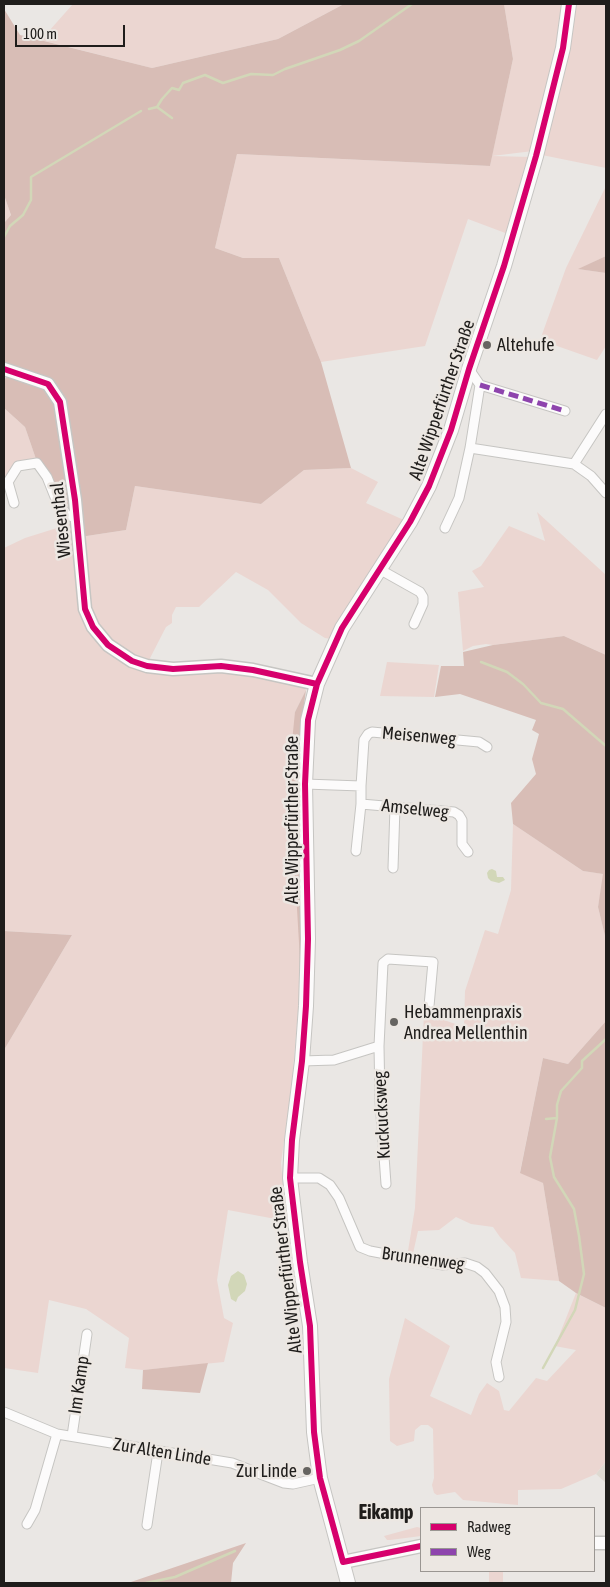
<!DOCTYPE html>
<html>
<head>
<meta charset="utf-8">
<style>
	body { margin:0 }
	#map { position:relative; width:610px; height:1587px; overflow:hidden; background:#eae7e4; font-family:"Asap Condensed",sans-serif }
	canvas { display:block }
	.frame { position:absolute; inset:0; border:5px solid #1f1d1b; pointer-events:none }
	.legend { position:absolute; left:420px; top:1507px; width:175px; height:65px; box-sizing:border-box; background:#ece7e2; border:1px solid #9a9692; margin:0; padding:6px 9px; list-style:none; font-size:15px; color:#1f1d1b }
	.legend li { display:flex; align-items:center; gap:10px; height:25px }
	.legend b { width:25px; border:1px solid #9a9692 }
	.scale { position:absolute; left:15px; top:25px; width:110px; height:22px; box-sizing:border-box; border:2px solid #1f1d1b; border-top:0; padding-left:6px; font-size:15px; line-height:18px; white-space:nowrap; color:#1f1d1b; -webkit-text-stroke:4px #ece7e2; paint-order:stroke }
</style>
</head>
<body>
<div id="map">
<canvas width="610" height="1587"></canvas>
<div class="frame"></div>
<ul class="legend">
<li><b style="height:6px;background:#d6006c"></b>Radweg</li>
<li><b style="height:6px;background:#8e44ad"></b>Weg</li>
</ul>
<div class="scale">100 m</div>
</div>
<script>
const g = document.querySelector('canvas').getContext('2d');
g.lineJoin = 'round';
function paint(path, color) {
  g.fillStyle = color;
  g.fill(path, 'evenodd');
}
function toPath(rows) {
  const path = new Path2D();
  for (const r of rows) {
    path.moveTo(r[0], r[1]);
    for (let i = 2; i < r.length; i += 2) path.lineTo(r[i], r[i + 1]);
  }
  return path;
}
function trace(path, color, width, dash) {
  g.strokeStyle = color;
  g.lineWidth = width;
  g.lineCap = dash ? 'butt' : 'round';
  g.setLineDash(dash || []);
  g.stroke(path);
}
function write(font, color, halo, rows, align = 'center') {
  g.font = font + ' "Asap Condensed",sans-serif';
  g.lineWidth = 5;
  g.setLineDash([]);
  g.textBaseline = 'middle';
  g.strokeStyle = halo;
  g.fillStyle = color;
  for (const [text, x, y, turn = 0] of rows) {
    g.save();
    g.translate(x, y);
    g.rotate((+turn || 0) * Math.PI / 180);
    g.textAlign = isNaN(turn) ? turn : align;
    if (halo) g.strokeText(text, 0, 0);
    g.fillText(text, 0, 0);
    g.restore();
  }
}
paint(toPath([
	[606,1461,606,1489,606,1483,596,1474]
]), '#dfdad2');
paint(toPath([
	[73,4,344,4,278,39,152,68,41,40],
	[504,4,565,4,558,48,533,151,492,156,513,59],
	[575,4,606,4,606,168,542,155],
	[237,154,490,166,492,156,531,157,508,234,468,219,425,346,321,362,279,258,243,258,215,248],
	[606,186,606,256,579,269,606,273,606,346,597,360,540,340,566,268],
	[4,195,11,215,4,223],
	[4,408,25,427,37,462,17,465,4,486],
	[351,468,378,482,366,503,406,521,332,639,325,638,301,623,268,590,236,572,199,607,176,607,172,615,172,623,166,627,147,664,112,643,96,626,89,609,80,537,126,530,135,486,261,504,304,470],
	[537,512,606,575,606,655,564,636,493,645,486,644,473,646,463,651,458,592,484,587,472,571,481,566,509,526,545,541],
	[73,523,83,610,130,665,220,670,302,684,306,690,295,712,300,987,292,1082,281,1163,286,1221,228,1210,217,1280,224,1318,233,1323,224,1362,143,1370,125,1368,129,1338,86,1309,49,1300,38,1373,4,1368,4,1050,72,935,4,931,4,548,25,538],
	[387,662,439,665,434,697,380,696],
	[513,824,583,871,604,874,598,907,606,940,606,1021,568,1064,543,1058,520,1172,543,1183,559,1281,521,1278,515,1253,500,1237,493,1227,471,1224,456,1217,439,1230,418,1231,412,1258,407,1257,415,1208,424,1013,464,1027,465,991,485,930,498,934,511,890],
	[576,1293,606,1308,606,1461,596,1474,561,1489,518,1490,518,1505,463,1500,455,1492,437,1495,434,1493,432,1485,434,1478,433,1429,428,1425,421,1425,415,1430,414,1441,397,1446,390,1441,389,1379,405,1318,450,1346,430,1396,471,1415,479,1394,487,1383,499,1391,504,1410,509,1411,536,1378,547,1381,576,1350,555,1346],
	[417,1527,421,1528,421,1536,390,1540,387,1540,384,1536],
	[489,1571,503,1571,503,1583,489,1583]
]), '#ebd6d1');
paint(toPath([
	[344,4,504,4,513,59,490,166,237,154,215,248,243,258,279,258,321,362,351,468,304,470,261,504,135,486,126,530,80,537,37,462,25,427,4,408,4,381,10,368,4,365,4,223,11,215,4,195,4,9,20,35,152,68,278,39],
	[606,256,606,273,578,269],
	[564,636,606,655,606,940,598,907,603,874,583,871,513,824,511,803,536,774,532,759,539,734,532,730,536,720,460,694,435,697,441,666,464,666,463,652,493,645],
	[306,690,298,748,303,947,300,987,299,943,289,772,295,712],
	[4,931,72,935,4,1050],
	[606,1021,606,1308,576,1293,559,1281,543,1183,520,1173,543,1058,568,1064],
	[208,1363,200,1393,142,1389,143,1370],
	[246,1543,233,1563,231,1583,128,1583]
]), '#d8bdb6');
paint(toPath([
	[492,869,496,871,497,877,503,877,505,880,499,883,491,881,488,878,487,873,489,870],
	[238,1271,244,1275,247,1284,245,1291,238,1297,236,1302,231,1299,228,1285,231,1276]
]), '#d2d7b8');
trace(toPath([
	[157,107,172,118],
	[149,109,157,107,162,99,172,88,179,90,183,83,205,75,223,83,251,74,273,75,285,69,340,50,359,41,412,4],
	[4,237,10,226,23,215,31,200,31,177,141,111],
	[481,662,507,672,523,684,541,703,563,709,606,746],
	[546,1119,557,1118],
	[543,1368,575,1310,584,1274,579,1236,574,1209,554,1177,550,1157,557,1118,557,1105,561,1091,582,1068,582,1061,606,1039],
	[146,1583,175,1577,235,1551]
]), '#d2d7b8', 2.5);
const street = toPath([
	[480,385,565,411],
	[470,448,574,464,591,476,606,493],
	[574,464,606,414],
	[14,503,8,482,18,466,37,463,47,477,57,502,67,515,76,518],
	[445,528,459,498,470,448,480,385,469,369],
	[379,569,420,592,423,597,423,604,414,624],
	[305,784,361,786,364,740,368,734,372,732,479,742,487,747],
	[361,804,454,812,459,815,462,820,462,844,468,852],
	[356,851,361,804,361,786],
	[393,868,395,807],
	[379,1046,380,1101,386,1184],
	[302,1061,334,1060,379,1046,383,963,388,959,433,962,429,1006],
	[290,1178,319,1178,330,1185,339,1198,360,1247,370,1251,443,1265,465,1263,477,1267,485,1273,499,1291,505,1307,506,1322,496,1362,499,1377],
	[4,1412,57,1434,232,1463,284,1483,293,1484,320,1478],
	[72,1436,87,1334],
	[27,1524,35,1510,57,1434],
	[147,1525,158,1452]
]);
const secondary = toPath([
	[4,369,48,384,60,402,75,500,85,609,93,627,108,645,132,661,147,666,173,669,221,666,253,670,317,684],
	[594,1543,606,1543],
	[343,1562,421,1546]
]);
const primary = toPath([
	[348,1583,320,1478,314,1432,310,1326,300,1262,290,1178,292,1140,302,1061,306,1006,308,939,305,784,308,720,317,684,342,628,410,522,429,486,451,430,469,369,504,266,536,156,563,48,569,4]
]);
trace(street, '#c6c5c2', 11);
trace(secondary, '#c6c5c2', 15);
trace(primary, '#c6c5c2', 16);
trace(street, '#fcfbfb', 9);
trace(secondary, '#fcfbfb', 12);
trace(primary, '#fcfbfb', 14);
trace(toPath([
	[480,385,565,411]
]), '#8e44ad', 5, [10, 5]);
trace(toPath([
	[4,369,48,384,60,402,75,500,85,609,93,627,108,645,132,661,147,666,173,669,221,666,253,670,317,684],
	[343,1562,320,1478,314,1432,310,1326,300,1262,290,1178,292,1140,302,1061,306,1006,308,939,305,784,308,720,317,684,342,628,410,522,429,486,451,430,469,369,504,266,536,156,563,48,569,4],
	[343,1562,421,1546]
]), '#d6006c', 6);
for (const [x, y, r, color] of [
	[487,345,5,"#666461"],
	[394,1022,5,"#666461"],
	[307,1471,5,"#666461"]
]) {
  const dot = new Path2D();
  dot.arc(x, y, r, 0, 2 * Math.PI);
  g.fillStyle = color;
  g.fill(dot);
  trace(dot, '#ece7e2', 2);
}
write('18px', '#1f1d1b', '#ece7e2', [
	["Altehufe",497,345],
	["Hebammenpraxis",404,1012],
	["Andrea Mellenthin",404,1033],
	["Zur Linde",297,1471,"right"]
], 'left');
write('18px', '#1f1d1b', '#ece7e2', [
	["Alte Wipperfürther Straße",442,400,-71],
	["Wiesenthal",61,520,-96],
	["Meisenweg",419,736,5],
	["Amselweg",415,809,6],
	["Alte Wipperfürther Straße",292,820,-90],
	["Kuckucksweg",382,1115,-93],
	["Brunnenweg",423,1259,8],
	["Alte Wipperfürther Straße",286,1270,-97],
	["Im Kamp",79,1385,-82],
	["Zur Alten Linde",162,1452,9]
]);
write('bold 20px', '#1f1d1b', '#ece7e2', [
	["Eikamp",386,1513]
]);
</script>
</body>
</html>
